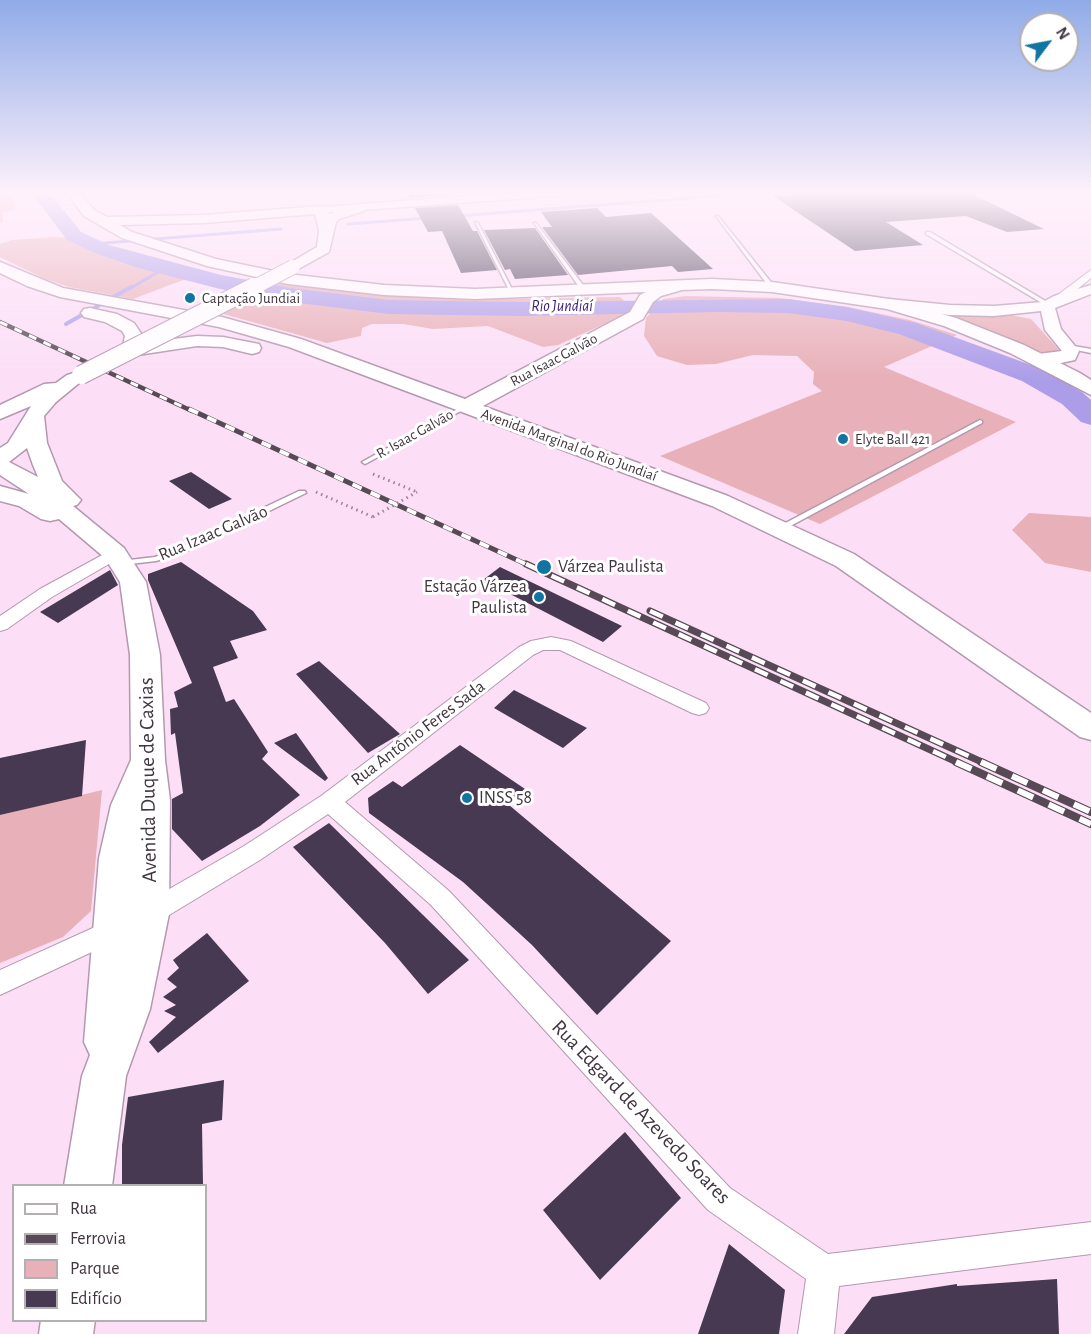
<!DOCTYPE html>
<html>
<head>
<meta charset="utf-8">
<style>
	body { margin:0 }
	#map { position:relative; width:1091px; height:1334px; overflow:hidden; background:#fcdff7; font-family:"Alegreya Sans",sans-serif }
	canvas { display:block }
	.legend { position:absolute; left:12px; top:1184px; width:195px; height:138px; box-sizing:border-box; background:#fff; border:2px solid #b3afb3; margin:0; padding:8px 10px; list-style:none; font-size:18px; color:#413640 }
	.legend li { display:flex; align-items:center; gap:12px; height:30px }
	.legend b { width:30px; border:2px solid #b3afb3 }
	.north { position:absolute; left:1019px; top:12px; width:60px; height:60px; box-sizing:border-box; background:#fff; border:2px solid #b3afb3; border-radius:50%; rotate:58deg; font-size:16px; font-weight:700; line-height:24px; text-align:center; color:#413640 }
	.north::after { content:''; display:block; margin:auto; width:21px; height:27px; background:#1174a1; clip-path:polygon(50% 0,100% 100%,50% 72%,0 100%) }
</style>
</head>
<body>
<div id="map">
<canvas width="1091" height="1334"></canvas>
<ul class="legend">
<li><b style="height:8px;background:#fff"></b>Rua</li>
<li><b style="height:8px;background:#574a56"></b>Ferrovia</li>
<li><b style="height:16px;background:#e8b0b8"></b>Parque</li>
<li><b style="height:16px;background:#473951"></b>Edifício</li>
</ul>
<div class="north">N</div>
</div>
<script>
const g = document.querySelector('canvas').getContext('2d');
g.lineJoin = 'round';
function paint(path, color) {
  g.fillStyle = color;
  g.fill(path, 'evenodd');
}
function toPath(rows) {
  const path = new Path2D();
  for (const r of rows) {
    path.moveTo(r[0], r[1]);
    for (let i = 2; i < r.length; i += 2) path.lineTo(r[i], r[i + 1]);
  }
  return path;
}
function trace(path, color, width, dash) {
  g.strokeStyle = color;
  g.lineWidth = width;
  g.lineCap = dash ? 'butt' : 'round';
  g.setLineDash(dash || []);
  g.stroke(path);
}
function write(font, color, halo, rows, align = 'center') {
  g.font = font + ' "Alegreya Sans",sans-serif';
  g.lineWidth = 6;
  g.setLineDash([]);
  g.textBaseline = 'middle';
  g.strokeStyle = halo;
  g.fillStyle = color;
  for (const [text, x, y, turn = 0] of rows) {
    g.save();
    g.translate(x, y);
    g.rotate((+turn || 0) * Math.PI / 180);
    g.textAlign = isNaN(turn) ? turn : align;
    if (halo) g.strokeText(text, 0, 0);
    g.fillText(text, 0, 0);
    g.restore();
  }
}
paint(toPath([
	[0,192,28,192,13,197,15,209,3,213,3,222,0,223],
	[53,237,71,238,80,246,191,277,133,299,69,287,43,278,0,257,0,244,12,240],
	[279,282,372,293,503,299,620,297,635,310,558,345,543,347,488,326,433,329,403,324,372,324,362,328,361,336,327,343,220,313],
	[686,296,780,298,848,307,910,320,957,335,884,367,1016,422,820,524,660,456,822,391,813,384,814,372,797,356,753,355,716,364,687,365,657,356,644,336,646,318,663,299],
	[1006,314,1031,319,1061,352,1040,356,953,319,957,315],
	[1029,513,1091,517,1091,572,1045,563,1012,530],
	[102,790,91,911,63,937,0,963,0,815]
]), '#e8b0b8');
trace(toPath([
	[457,216,768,192],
	[348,224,428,218],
	[92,244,281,229],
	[129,289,165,268]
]), '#ac9de9', 3);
trace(toPath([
	[66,324,131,287]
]), '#ac9de9', 4);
paint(toPath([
	[31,192,49,192,81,232,109,245,221,275,291,288,389,300,522,302,788,299,847,307,916,323,1042,369,1082,392,1091,400,1091,425,1081,422,1062,404,1022,381,899,334,847,321,788,313,717,312,522,316,389,314,291,302,220,289,135,267,95,253,67,240,31,192]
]), '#ac9de9');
paint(toPath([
	[407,192,447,192,448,195,410,198],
	[843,192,968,192,1044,229,1007,232,966,216,886,222,923,245,855,251,773,196],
	[458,205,473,231,477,231,497,270,461,273,442,231,428,232,415,208],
	[597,208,606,217,651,213,713,269,678,272,672,266,578,275,542,227,552,227,541,212],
	[535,228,568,275,515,279,510,269,505,270,484,230],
	[191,472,232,499,209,509,169,481],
	[181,562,253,611,267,630,230,641,238,658,213,667,226,702,234,699,268,752,262,759,300,795,260,826,202,861,172,829,172,799,183,793,175,733,171,735,170,709,178,707,174,692,192,683,148,580,148,574],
	[500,567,622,626,603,642,483,580],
	[110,570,118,585,58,623,40,612],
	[319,661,400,734,368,753,296,674],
	[514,690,587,728,563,748,494,708],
	[296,733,328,778,325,781,274,743],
	[86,740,82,796,0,815,0,758],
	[460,745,528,791,509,805,671,941,597,1015,532,945,463,882,369,813,368,798,393,781,402,787],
	[329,823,469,960,428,994,385,943,293,847],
	[207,933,249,981,158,1053,149,1042,176,1017,164,1011,176,1005,163,997,177,987,167,979,179,968,173,960],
	[224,1080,222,1120,202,1124,203,1185,122,1185,122,1145,128,1097],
	[625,1132,681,1198,600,1280,543,1210],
	[729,1244,785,1290,779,1334,698,1334],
	[1057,1279,1059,1334,844,1334,872,1297,957,1284,957,1286]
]), '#473951');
const service = toPath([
	[449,192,453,192,456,202,454,202,449,192],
	[716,216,718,216,774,286,774,288,770,288,716,216],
	[475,222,478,223,515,295,511,294,475,222],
	[534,223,536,223,586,289,586,291,582,291,534,223],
	[926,232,930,232,1052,305,1047,306,926,234,926,232],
	[1068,345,1091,349,1091,353,1066,348,1065,347,1068,345],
	[463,406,468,407,367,463,365,464,362,462,463,406],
	[980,420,982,421,982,423,783,530,780,530,776,528,980,420],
	[299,491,305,491,306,493,185,552,156,561,121,565,117,563,121,561,155,557,179,548,299,491]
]);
const minor = toPath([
	[1091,270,1091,278,1063,301,1055,301,1055,297,1091,270],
	[115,548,123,553,121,557,52,597,7,629,0,631,0,616,40,589,115,548],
	[551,637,571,641,706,703,709,708,706,713,699,715,692,713,560,650,543,650,533,655,345,802,449,891,730,1188,828,1254,1091,1222,1091,1254,839,1286,834,1334,798,1334,806,1279,708,1210,431,905,328,814,260,860,156,923,147,926,138,923,134,915,138,907,244,846,321,796,519,647,531,641,551,637],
	[117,917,126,920,130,928,126,936,0,995,0,970,117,917]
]);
const tertiary = toPath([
	[525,192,574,192,569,195,321,213,316,210,321,207,525,192]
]);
const secondary = toPath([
	[1091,285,1091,294,1055,308,1061,329,1079,351,1075,360,1061,363,1038,364,1032,363,1030,359,1032,355,1038,354,1062,351,1045,330,1041,311,994,316,950,315,889,309,881,304,889,299,950,305,994,306,1043,302,1054,296,1091,285]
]);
const primary = toPath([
	[66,192,79,192,94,210,107,217,204,215,321,206,326,207,329,214,359,204,364,205,366,208,364,211,339,219,336,222,329,252,293,272,288,270,285,267,288,264,317,247,319,231,315,214,204,223,120,225,132,232,216,259,288,274,384,285,475,289,712,279,772,282,889,299,956,318,1024,345,1080,373,1091,380,1091,395,1010,353,944,326,887,309,772,292,712,289,682,290,661,296,653,302,643,319,483,406,728,496,854,554,1091,713,1091,740,1080,737,836,566,712,506,289,347,219,327,60,297,27,286,0,273,0,262,63,288,222,317,301,339,465,399,630,312,640,295,646,292,475,299,384,295,288,284,207,266,122,238,84,216,66,192],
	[90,308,117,314,134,323,143,336,142,343,197,336,223,337,259,344,261,348,259,352,252,354,223,347,197,346,131,356,124,354,122,350,125,336,122,331,105,322,84,317,81,313,84,309,90,308],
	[74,373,81,375,84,379,56,402,44,416,47,443,62,481,81,500,77,505,73,506,124,548,146,582,160,655,165,760,170,800,169,914,150,1009,126,1076,112,1186,64,1186,82,1076,90,1055,84,1042,99,858,111,805,131,760,130,655,120,582,105,558,59,519,50,521,41,519,19,506,0,501,0,486,29,494,0,475,0,448,8,443,31,406,0,419,0,405,44,384,56,383,67,375,74,373],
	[27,448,33,465,38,477,9,462,27,448],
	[41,1320,95,1320,93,1334,39,1334,41,1320]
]);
trace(service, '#b398af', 3);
trace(minor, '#b398af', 2);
trace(tertiary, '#b398af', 3);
trace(secondary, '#b398af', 3);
trace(primary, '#b398af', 3);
trace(toPath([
	[373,474,417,492],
	[316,492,373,517]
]), '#9a8697', 3, [1.5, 4]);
paint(service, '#fff');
paint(minor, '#fff');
paint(tertiary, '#fff');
paint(secondary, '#fff');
paint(primary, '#fff');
const railFar3 = toPath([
	[0,322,192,411]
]);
const railFar2 = toPath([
	[189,409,530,566]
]);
const railFar1 = toPath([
	[526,564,959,763],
	[650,611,984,763]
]);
const rail = toPath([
	[956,762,1091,824],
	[981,762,1091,812]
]);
trace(railFar3, '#574a56', 4.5);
trace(railFar2, '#574a56', 5);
trace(railFar1, '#574a56', 7);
trace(rail, '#574a56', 8);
trace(railFar3, '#fff', 3, [8]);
trace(railFar2, '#fff', 4, [10]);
trace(railFar1, '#fff', 4.5, [14]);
trace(rail, '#fff', 6, [17]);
const primaryBridgeFar1 = toPath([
	[251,289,293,267]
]);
const primaryBridge = toPath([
	[81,375,254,287]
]);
trace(primaryBridgeFar1, '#b398af', 16, []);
trace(primaryBridge, '#b398af', 20, []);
trace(toPath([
	[373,517,417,492]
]), '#9a8697', 3, [1.5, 4]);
trace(primaryBridgeFar1, '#fff', 14);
trace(primaryBridge, '#fff', 18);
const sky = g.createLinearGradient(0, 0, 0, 379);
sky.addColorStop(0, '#90abe8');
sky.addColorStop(0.51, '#fef1fb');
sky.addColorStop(1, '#fef1fb00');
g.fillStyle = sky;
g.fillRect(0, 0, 1091, 379);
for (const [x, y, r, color] of [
	[190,298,6,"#1174a1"],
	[843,439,6,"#1174a1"],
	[544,567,8,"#1174a1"],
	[539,597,6,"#1174a1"],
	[467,798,6,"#1174a1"]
]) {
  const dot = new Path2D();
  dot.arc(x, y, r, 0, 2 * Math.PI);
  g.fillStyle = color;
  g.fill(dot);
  trace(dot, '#fff', 2);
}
write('15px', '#413640', '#fff', [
	["Captação Jundiai",202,298],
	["Elyte Ball 421",855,439]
], 'left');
write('15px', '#413640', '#fff', [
	["Rua Isaac Galvão",554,360,-28],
	["R. Isaac Galvão",415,434,-29],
	["Avenida Marginal do Rio Jundiaí",569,445,20]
]);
write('italic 16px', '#3e2279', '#fff', [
	["Rio Jundiaí",562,306]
]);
write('18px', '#413640', '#fff', [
	["Rua Izaac Galvão",213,533,-23],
	["Rua Antônio Feres Sada",418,733,-37]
]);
write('18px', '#413640', '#fff', [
	["Várzea Paulista",558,567],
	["Estação Várzea",527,587,"right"],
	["Paulista",527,608,"right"],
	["INSS 58",479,798]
], 'left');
write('21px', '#413640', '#fff', [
	["Avenida Duque de Caxias",148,780,-91],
	["Rua Edgard de Azevedo Soares",641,1112,46]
]);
</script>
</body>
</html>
